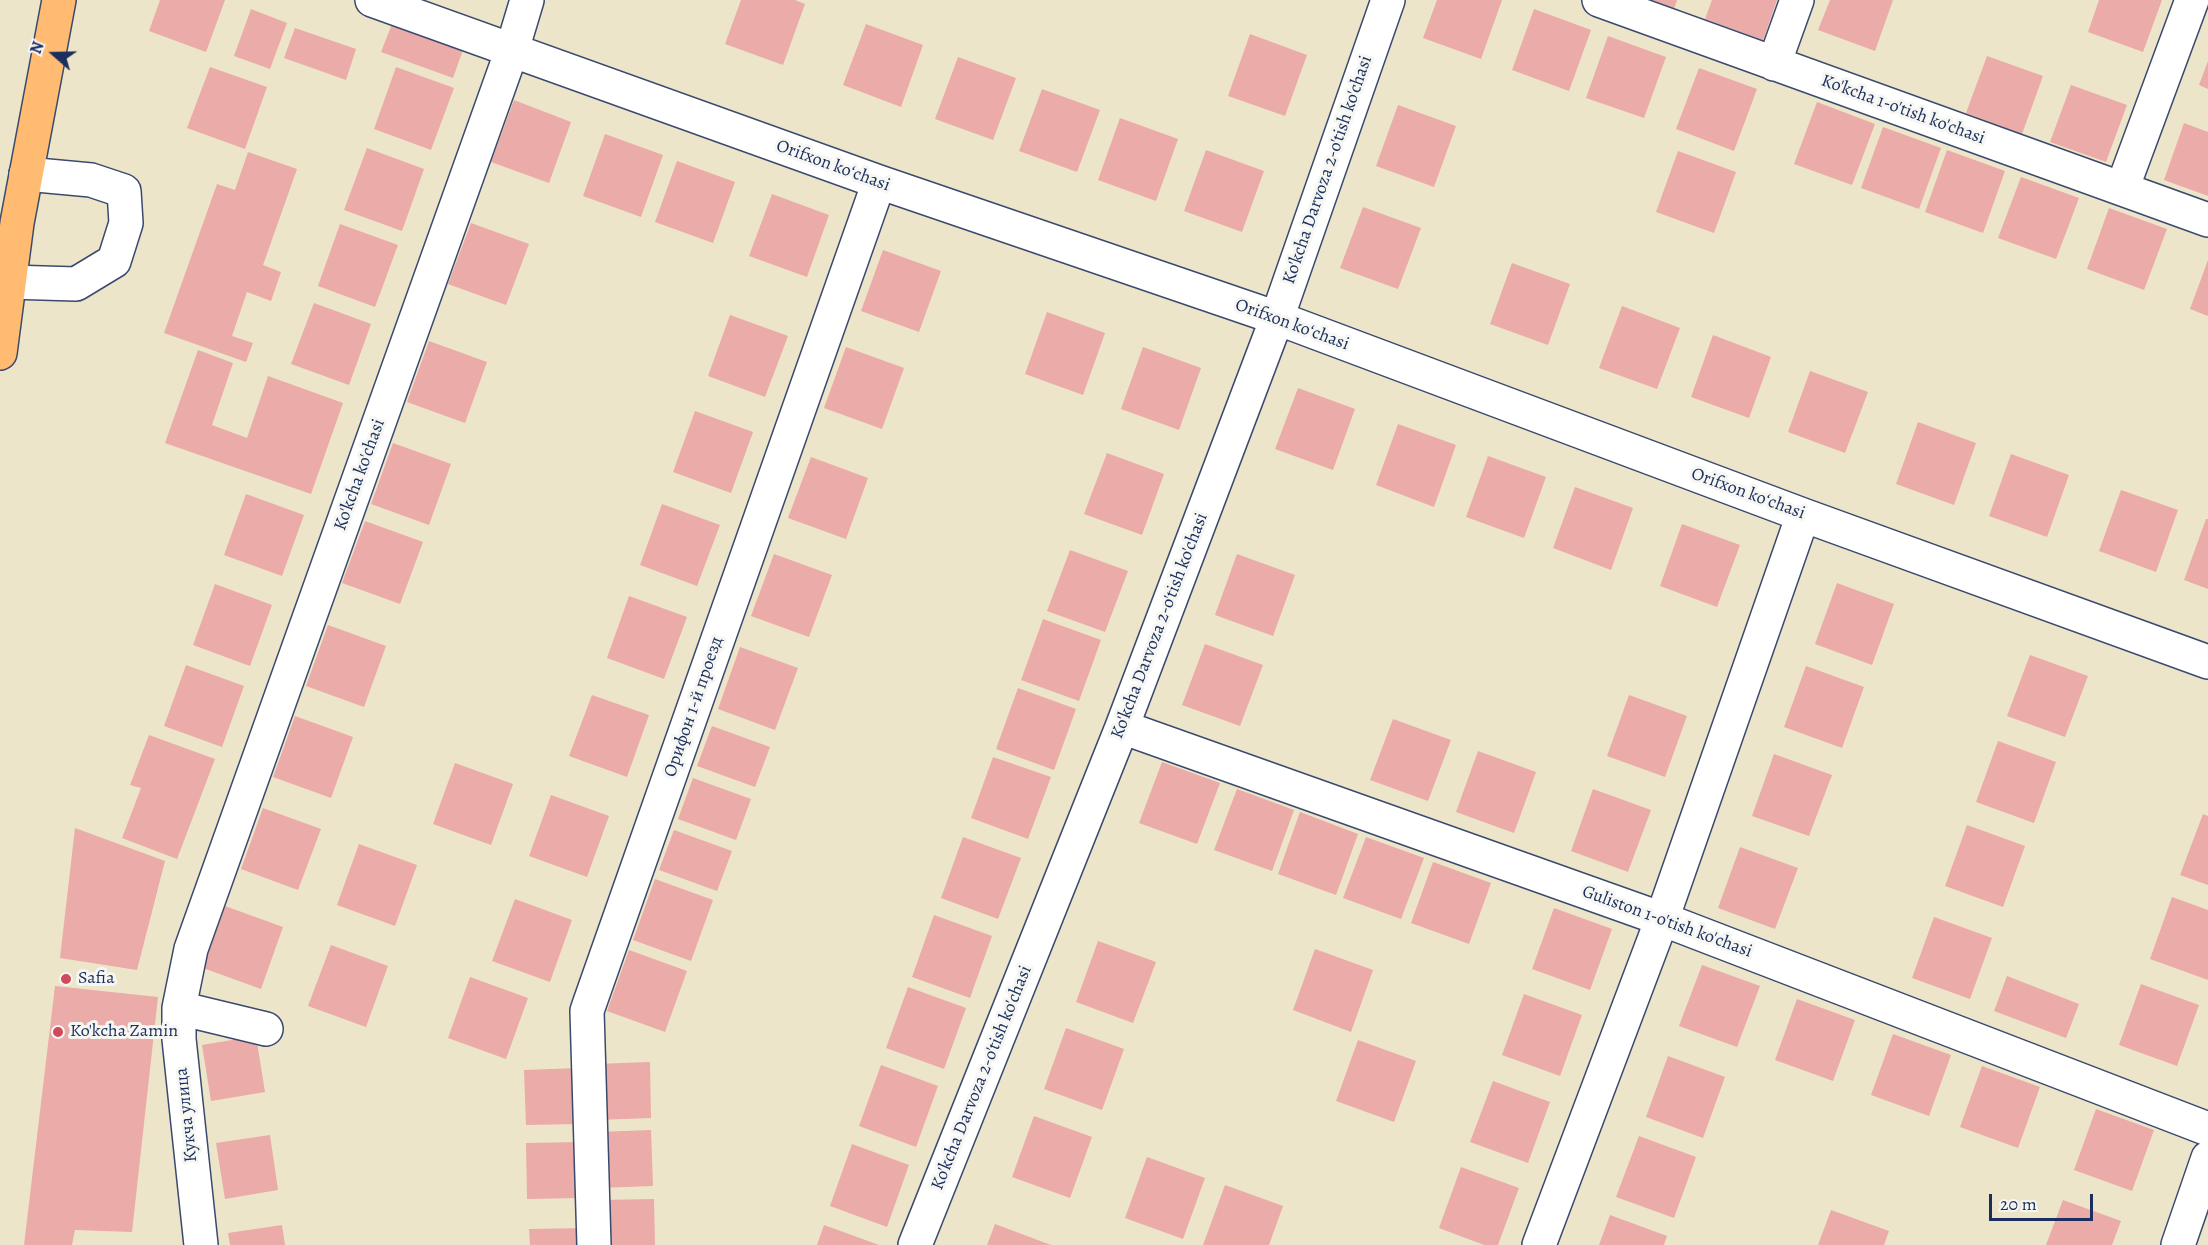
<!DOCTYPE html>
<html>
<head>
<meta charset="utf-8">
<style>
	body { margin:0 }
	#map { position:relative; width:2208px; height:1245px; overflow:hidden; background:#ede5c9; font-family:Alegreya,serif }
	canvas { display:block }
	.north { position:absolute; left:24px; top:24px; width:60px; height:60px; -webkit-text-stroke:4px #f6f6f2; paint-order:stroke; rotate:290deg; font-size:16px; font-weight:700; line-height:24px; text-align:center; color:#1b2f5e }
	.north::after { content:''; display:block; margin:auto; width:21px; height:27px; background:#1b2f5e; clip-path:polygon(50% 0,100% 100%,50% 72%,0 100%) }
	.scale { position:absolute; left:1989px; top:1194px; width:104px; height:27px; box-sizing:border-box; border:3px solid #1b2f5e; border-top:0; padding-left:8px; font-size:18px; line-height:21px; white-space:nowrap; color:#1b2f5e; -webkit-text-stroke:4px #f6f6f2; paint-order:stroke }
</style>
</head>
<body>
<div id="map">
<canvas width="2208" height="1245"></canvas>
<div class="north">N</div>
<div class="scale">20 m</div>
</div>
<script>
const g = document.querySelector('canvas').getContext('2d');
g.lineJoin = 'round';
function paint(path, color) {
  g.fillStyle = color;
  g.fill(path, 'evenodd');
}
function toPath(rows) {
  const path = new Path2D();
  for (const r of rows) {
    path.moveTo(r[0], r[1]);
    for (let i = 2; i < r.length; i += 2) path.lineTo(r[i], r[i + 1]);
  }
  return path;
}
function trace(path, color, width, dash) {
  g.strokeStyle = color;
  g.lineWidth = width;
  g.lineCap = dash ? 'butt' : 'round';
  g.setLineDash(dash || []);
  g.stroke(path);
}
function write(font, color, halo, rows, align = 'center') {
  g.font = font + ' Alegreya,serif';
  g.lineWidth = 6;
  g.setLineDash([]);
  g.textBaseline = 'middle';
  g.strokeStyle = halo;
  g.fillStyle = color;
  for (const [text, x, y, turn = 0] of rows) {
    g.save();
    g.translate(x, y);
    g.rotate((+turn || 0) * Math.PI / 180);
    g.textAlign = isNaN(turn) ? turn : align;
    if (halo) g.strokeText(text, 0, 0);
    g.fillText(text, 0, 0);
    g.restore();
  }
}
paint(toPath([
	[160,0,225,0,206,52,149,31],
	[741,0,795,0,805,4,783,65,725,44],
	[1437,0,1502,0,1481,59,1423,38],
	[1650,0,1677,0,1674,9],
	[1712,0,1777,0,1763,40,1705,19],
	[1830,0,1893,0,1875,51,1818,30],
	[2099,0,2162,0,2143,52,2088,32],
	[251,9,287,23,270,69,234,56],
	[1534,9,1591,30,1569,91,1512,70],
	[392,24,463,50,453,78,381,52],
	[866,24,923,45,901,107,843,85],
	[295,28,356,49,346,80,284,58],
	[1250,34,1307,55,1285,116,1228,96],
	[1608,36,1666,57,1644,118,1586,98],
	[1987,56,2043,76,2022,134,1966,113],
	[958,57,1016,78,993,140,935,119],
	[2208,61,2208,89,2199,85],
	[210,67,267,87,245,149,187,128],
	[396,67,454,88,431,150,374,129],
	[1699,68,1757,89,1734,151,1676,129],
	[2071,85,2127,105,2106,162,2050,142],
	[1042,89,1100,110,1077,172,1019,151],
	[514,100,571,122,549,183,491,162],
	[1817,102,1875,124,1852,185,1794,164],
	[1398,105,1456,126,1434,187,1376,166],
	[1120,118,1178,139,1156,201,1098,180],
	[2184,123,2208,132,2208,196,2164,180],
	[1883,127,1941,148,1919,209,1861,188],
	[605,134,663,155,641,217,583,196],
	[367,148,424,169,402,231,344,210],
	[1206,150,1264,171,1242,232,1184,211],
	[1947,150,2005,171,1983,233,1925,212],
	[1678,151,1736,172,1714,233,1656,212],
	[248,152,297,169,263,265,281,272,271,301,247,292,232,336,253,343,246,362,164,333,217,184,235,190],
	[677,161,735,182,713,243,655,222],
	[2021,177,2079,198,2056,259,1998,238],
	[772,194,829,215,807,277,749,256],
	[1363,207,1421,228,1398,289,1340,268],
	[2109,208,2167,229,2144,290,2087,269],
	[471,223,529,244,506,305,448,284],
	[340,224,398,245,375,307,318,286],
	[883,250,941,271,919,332,861,311],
	[2208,260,2208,316,2190,309],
	[1512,263,1570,284,1548,345,1490,324],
	[314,303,371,324,349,385,291,364],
	[1622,306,1680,328,1657,389,1599,368],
	[1047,312,1105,333,1083,395,1025,374],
	[730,315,788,336,765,397,708,376],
	[1713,335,1771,357,1749,418,1691,397],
	[429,341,487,362,465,423,407,402],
	[846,347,904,368,882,429,824,408],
	[1143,347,1201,368,1179,430,1121,409],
	[198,350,233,363,212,425,247,438,268,376,343,403,311,494,165,443],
	[1810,371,1868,392,1845,453,1788,432],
	[1298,388,1355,409,1333,470,1275,449],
	[695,411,753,432,731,493,673,472],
	[1918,422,1976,443,1954,505,1896,484],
	[1398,424,1456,445,1434,507,1376,485],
	[393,443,451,464,429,525,371,504],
	[1107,453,1164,474,1142,535,1084,514],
	[2011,454,2069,475,2047,537,1989,516],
	[1488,456,1546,477,1524,538,1466,517],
	[811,457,868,478,846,539,788,518],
	[1575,487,1633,508,1611,570,1553,548],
	[2121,490,2178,510,2156,572,2099,551],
	[246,494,304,515,282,576,224,555],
	[662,504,720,525,697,586,640,565],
	[2206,519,2208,519,2208,589,2184,580],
	[365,521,423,542,400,604,342,583],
	[1682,524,1740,545,1717,607,1660,586],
	[1070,550,1128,571,1105,632,1047,611],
	[774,554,832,575,809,637,751,616],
	[1237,554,1295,575,1273,636,1215,615],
	[1837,583,1894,604,1872,665,1815,644],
	[215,584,272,605,250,666,193,645],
	[629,596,687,617,664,679,607,658],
	[1043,619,1101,640,1079,701,1021,680],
	[328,625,386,646,364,707,306,686],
	[1205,644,1263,665,1240,726,1182,705],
	[740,647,798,668,775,730,718,709],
	[2030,655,2088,676,2065,737,2007,716],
	[186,665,244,686,222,747,164,726],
	[1806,666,1864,687,1842,748,1784,727],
	[1018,688,1076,709,1054,770,996,749],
	[592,695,649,715,627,777,569,756],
	[1629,695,1687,716,1665,777,1607,756],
	[295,716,353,737,331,798,273,777],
	[1393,719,1451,740,1428,801,1370,780],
	[712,726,770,747,755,787,697,766],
	[149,735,215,759,177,859,122,838,141,788,130,785],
	[1998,741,2056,762,2034,823,1976,802],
	[1478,751,1536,772,1514,833,1456,812],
	[1774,754,1832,775,1809,836,1752,816],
	[993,757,1051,777,1028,839,971,818],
	[1162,762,1220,783,1197,844,1139,823],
	[455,763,513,784,491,845,433,824],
	[693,778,751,799,736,840,678,819],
	[1237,789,1294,810,1272,871,1214,850],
	[1593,789,1651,810,1628,872,1571,851],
	[551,795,609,816,587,877,529,856],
	[263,808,321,829,298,890,241,869],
	[1300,812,1358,834,1336,895,1278,874],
	[2203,814,2208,816,2208,885,2180,875],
	[1967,825,2025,846,2003,907,1945,886],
	[75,828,165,861,137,970,60,958],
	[674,830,732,851,717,891,659,870],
	[963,837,1021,858,998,919,941,898],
	[1366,837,1424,858,1401,919,1343,898],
	[359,844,417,865,395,926,337,905],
	[1740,847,1798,868,1775,929,1718,908],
	[1433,862,1491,883,1469,944,1411,923],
	[655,879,713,900,691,961,633,940],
	[2172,897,2208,910,2208,980,2150,959],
	[515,899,572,920,550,982,492,961],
	[225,906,283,927,261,989,203,968],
	[1554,908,1612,929,1590,990,1532,969],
	[934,915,992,936,970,998,912,977],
	[1934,917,1992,938,1970,999,1912,978],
	[1098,941,1156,962,1133,1023,1076,1002],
	[331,945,388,966,366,1027,308,1006],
	[1315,949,1373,970,1351,1032,1293,1010],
	[629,950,687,971,665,1032,607,1011],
	[1702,965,1760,986,1737,1047,1679,1026],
	[2007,976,2079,1004,2066,1038,1994,1011],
	[470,977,528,998,506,1059,448,1038],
	[2141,984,2199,1005,2177,1066,2119,1045],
	[55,986,158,997,132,1232,75,1230,72,1245,24,1245],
	[908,987,966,1008,944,1069,886,1048],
	[1524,994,1582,1015,1560,1076,1502,1055],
	[1797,999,1855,1020,1833,1081,1775,1060],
	[1066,1028,1124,1049,1102,1110,1044,1089],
	[1893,1034,1951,1055,1929,1116,1871,1095],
	[256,1036,265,1092,211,1101,202,1045],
	[1358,1040,1416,1061,1394,1122,1336,1101],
	[1668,1056,1725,1077,1703,1138,1646,1117],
	[650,1062,651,1118,596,1120,595,1064],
	[881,1065,938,1086,916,1147,859,1126],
	[1982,1066,2040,1087,2018,1148,1960,1127],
	[579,1068,581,1124,526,1125,524,1070],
	[1493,1081,1550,1102,1528,1163,1470,1142],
	[2096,1109,2154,1130,2132,1191,2074,1170],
	[1034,1116,1092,1137,1070,1198,1012,1177],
	[651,1130,653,1186,598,1188,597,1132],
	[270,1135,278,1190,225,1199,216,1143],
	[1639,1136,1696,1157,1674,1218,1616,1197],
	[581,1142,582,1198,527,1199,526,1143],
	[852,1144,909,1165,887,1227,830,1206],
	[1147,1157,1205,1178,1183,1239,1125,1218],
	[1461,1167,1519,1188,1498,1245,1484,1245,1439,1228],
	[1225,1185,1283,1206,1269,1245,1203,1245],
	[654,1199,655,1245,600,1245,599,1200],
	[2063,1200,2121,1221,2112,1245,2046,1245],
	[1831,1210,1889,1231,1884,1245,1818,1245],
	[1610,1215,1667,1236,1664,1245,1599,1245],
	[995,1224,1051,1245,987,1245],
	[282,1225,285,1245,230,1245,228,1233],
	[824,1225,879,1245,817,1245],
	[585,1228,585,1245,530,1245,529,1229]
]), '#eaaba9');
const minor = toPath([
	[372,0,879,182,1277,318,1803,515,2208,662],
	[1599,0,2208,220],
	[1774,64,1797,0],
	[2122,189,2192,0],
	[9,282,76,284,114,261,126,223,124,191,91,180,26,174],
	[1122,727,1662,919,2208,1129],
	[179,1008,266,1029],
	[201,1245,179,1039,179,1008,191,949,512,50,527,0],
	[594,1245,587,1011,589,1005,879,182],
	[915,1245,1122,727,1277,318,1388,0],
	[1539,1245,1662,919,1803,515],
	[2178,1245,2208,1158]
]);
const major = toPath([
	[0,353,17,223,59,0]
]);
trace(minor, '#3a4a6e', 36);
trace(major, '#3a4a6e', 36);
trace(minor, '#fff', 33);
trace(major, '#ffbb71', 33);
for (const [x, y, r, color] of [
	[66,979,6,"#d1495b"],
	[58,1032,6,"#d1495b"]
]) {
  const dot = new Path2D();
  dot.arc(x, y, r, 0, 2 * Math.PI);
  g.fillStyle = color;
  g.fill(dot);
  trace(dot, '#f6f6f2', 2);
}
write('18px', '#1b2f5e', '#f6f6f2', [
	["Ko'kcha 1-o'tish ko'chasi",1903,110,20],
	["Orifxon koʻchasi",833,166,20],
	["Ko'kcha Darvoza 2-o'tish ko'chasi",1328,170,-71],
	["Orifxon koʻchasi",1292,325,20],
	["Ko'kcha ko'chasi",360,475,-70],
	["Orifxon koʻchasi",1748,494,20],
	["Ko'kcha Darvoza 2-o'tish ko'chasi",1160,626,-69],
	["Орифон 1-й проезд",694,707,-71],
	["Guliston 1-o'tish ko'chasi",1667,922,20],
	["Ko'kcha Darvoza 2-o'tish ko'chasi",982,1078,-68],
	["Кукча улица",187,1115,-96]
]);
write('18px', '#1b2f5e', '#f6f6f2', [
	["Safia",78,979],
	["Ko'kcha Zamin",70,1032]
], 'left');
</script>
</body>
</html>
